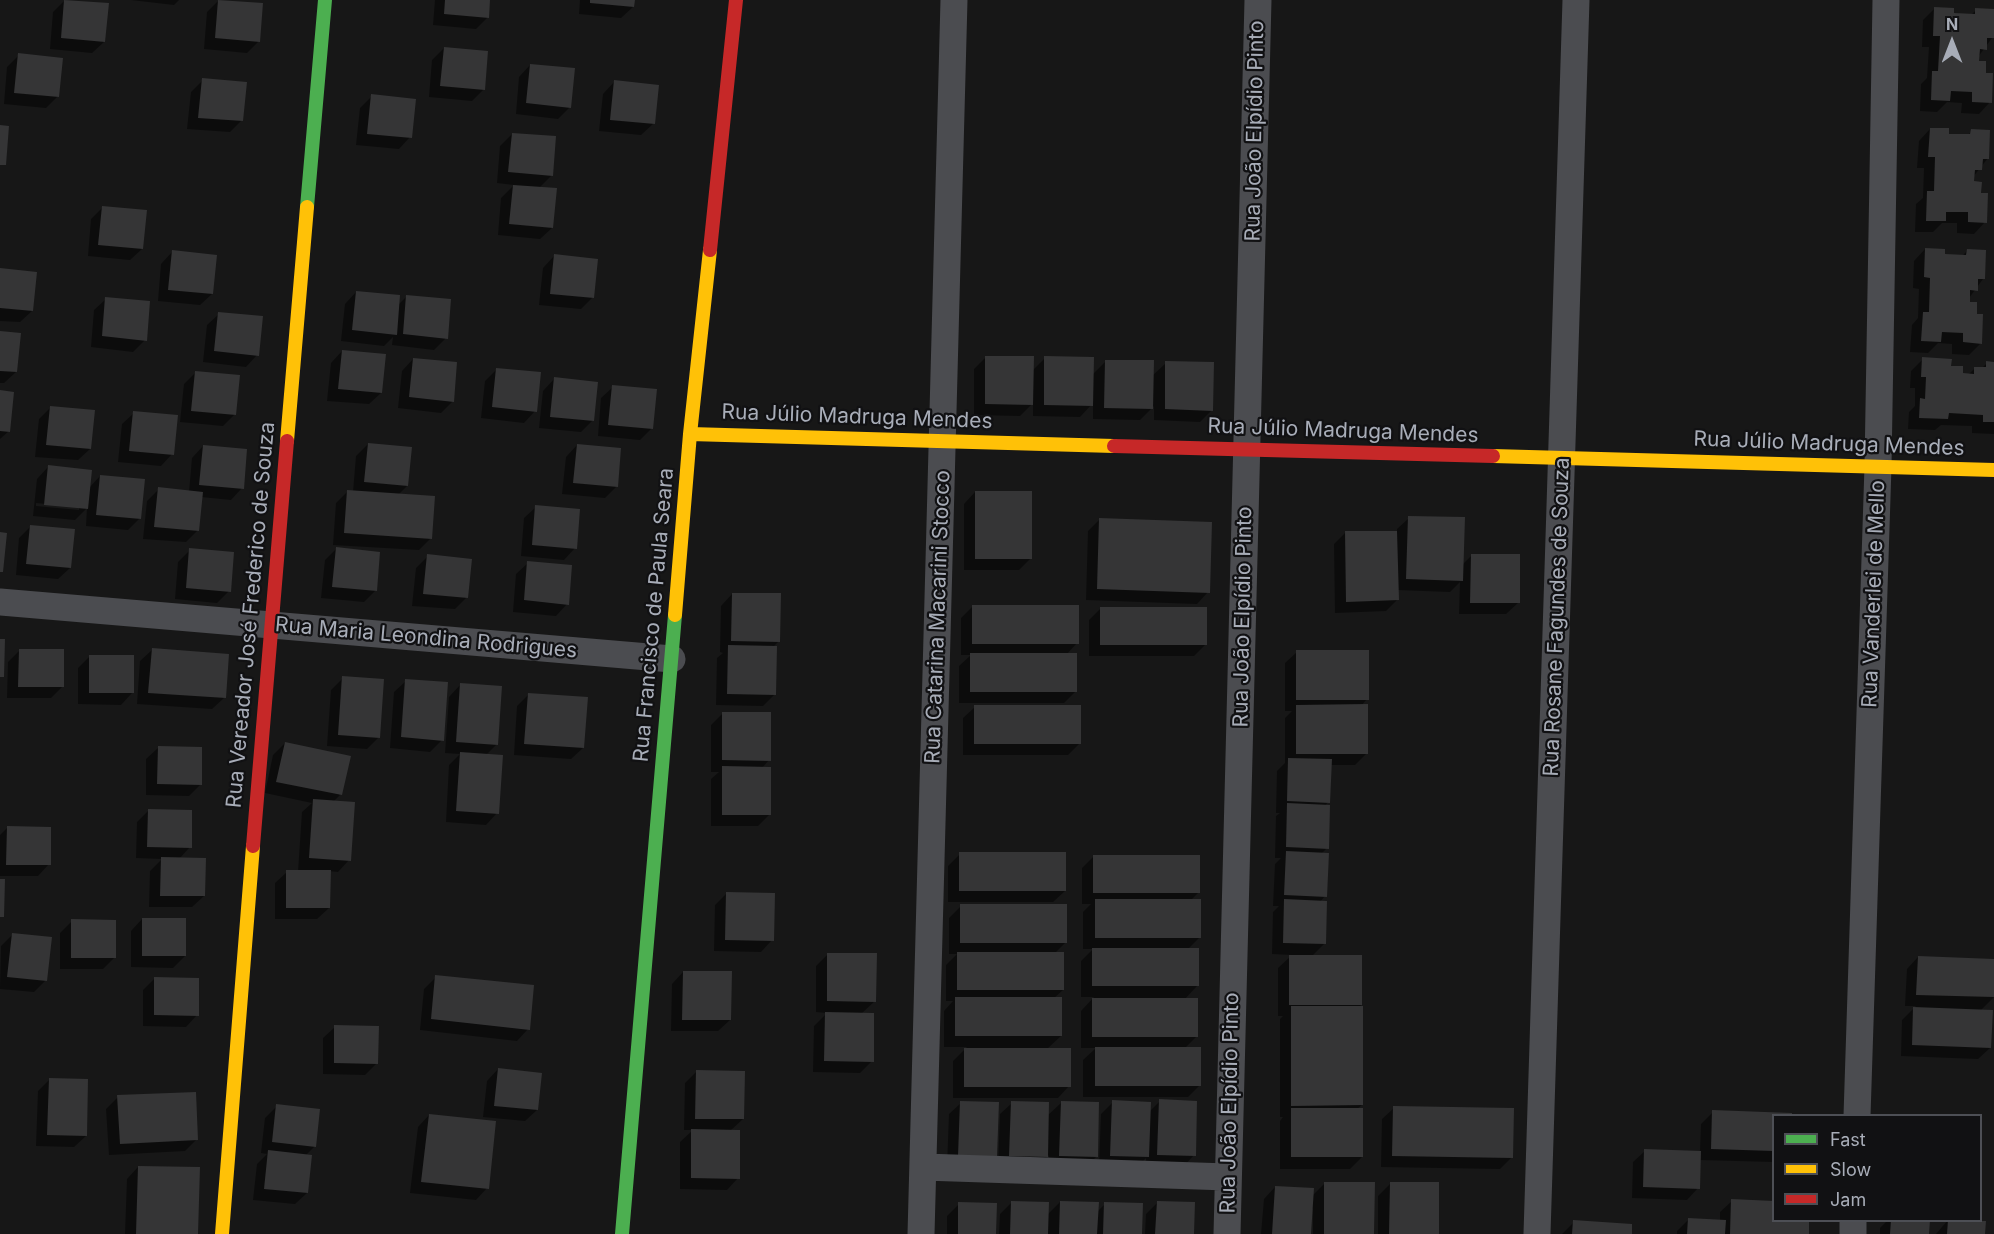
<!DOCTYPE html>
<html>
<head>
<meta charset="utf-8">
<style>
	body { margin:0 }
	#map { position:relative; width:1994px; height:1234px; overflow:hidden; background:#171717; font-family:Inter,sans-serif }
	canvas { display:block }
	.legend { position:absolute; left:1772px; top:1114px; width:210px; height:108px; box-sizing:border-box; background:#111113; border:2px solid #4d4f55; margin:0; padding:8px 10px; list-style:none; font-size:18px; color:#a8adb8 }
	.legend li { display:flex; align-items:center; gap:12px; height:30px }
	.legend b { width:30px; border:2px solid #4d4f55 }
	.north { position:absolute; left:1922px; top:12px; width:60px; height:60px; -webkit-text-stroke:4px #111113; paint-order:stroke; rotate:0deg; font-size:16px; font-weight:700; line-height:24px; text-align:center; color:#a8adb8 }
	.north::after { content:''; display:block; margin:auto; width:21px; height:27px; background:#a8adb8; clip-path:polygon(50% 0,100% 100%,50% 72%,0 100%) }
</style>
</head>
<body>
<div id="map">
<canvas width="1994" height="1234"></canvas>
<ul class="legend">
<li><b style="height:8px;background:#4caf50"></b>Fast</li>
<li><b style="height:8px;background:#ffc107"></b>Slow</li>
<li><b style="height:8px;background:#c62828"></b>Jam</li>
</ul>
<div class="north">N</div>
</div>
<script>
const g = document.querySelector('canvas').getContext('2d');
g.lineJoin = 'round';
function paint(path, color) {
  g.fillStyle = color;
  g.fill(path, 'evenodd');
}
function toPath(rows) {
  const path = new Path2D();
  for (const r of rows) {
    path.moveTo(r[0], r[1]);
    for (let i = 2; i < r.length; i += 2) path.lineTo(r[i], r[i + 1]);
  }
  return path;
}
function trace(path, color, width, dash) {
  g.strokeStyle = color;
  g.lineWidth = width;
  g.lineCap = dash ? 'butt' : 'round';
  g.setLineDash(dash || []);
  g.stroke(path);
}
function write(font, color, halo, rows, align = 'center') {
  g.font = font + ' Inter,sans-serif';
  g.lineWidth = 4.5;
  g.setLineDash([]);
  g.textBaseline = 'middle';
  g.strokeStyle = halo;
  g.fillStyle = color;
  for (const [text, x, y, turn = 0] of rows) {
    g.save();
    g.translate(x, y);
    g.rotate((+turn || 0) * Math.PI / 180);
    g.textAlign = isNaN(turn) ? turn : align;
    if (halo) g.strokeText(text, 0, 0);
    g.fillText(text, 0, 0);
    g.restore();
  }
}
paint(toPath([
	[65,0,104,42,92,53,50,49,53,12],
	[131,0,179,0,174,5],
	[219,0,258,42,247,53,204,49,207,12],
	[435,0,489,0,487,18,476,29,433,25],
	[580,0,633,0,633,7,621,18,579,14],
	[1935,8,1952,14,1971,15,1976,10,1992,38,1978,57,1978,63,1985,74,1990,102,1979,114,1961,113,1962,103,1947,102,1937,112,1920,111,1921,84,1927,78,1929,47,1922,47,1923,20],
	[444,48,483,90,472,101,429,97,432,60],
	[19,55,58,96,46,108,4,104,7,67],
	[530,65,570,107,558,119,516,114,519,77],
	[203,80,241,121,230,132,187,129,191,92],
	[614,82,653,124,641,135,599,131,603,94],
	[372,96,410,137,399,149,356,145,360,108],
	[1930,129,1948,135,1967,136,1972,131,1988,158,1973,177,1973,183,1980,195,1985,222,1974,234,1957,233,1957,223,1942,223,1933,232,1915,232,1916,204,1923,198,1924,168,1917,168,1919,141],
	[512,134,551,176,539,188,552,228,540,239,498,235,501,198,514,185,497,183,500,146],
	[103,207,142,249,130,260,88,256,91,219],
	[1925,249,1943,255,1962,256,1967,251,1983,279,1969,298,1968,303,1975,315,1981,343,1969,355,1952,354,1952,344,1938,343,1928,353,1910,352,1912,325,1918,318,1919,289,1913,288,1914,261],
	[172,252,212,294,200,305,158,301,161,264],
	[554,256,593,297,581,309,539,305,543,268],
	[0,270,32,311,20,322,0,321],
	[356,292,398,305,407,296,446,338,434,350,392,345,393,337,384,346,341,341,345,304],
	[106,299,145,340,133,352,91,347,94,310],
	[219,314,257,355,246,367,203,362,207,325],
	[0,332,16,372,4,383,0,383],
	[342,351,381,393,369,404,327,401,331,363],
	[986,357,1033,370,1045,358,1092,375,1106,361,1152,376,1166,363,1212,410,1200,422,1154,420,1154,406,1140,420,1093,419,1093,403,1080,417,1033,416,1033,403,1020,416,974,415,974,369],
	[413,359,453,401,441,413,398,408,402,371],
	[1923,359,1950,367,1961,375,1968,375,1975,368,1981,369,1987,363,1994,363,1994,434,1972,433,1972,426,1941,425,1935,430,1908,429,1909,412,1915,406,1915,388,1910,388,1911,371],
	[497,369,535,411,524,423,481,418,485,381],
	[195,373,235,414,223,426,180,422,184,384],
	[554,379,593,420,581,432,539,428,543,391],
	[613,387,652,428,640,440,598,436,601,398],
	[0,392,9,431,0,439],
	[51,407,90,449,78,460,35,457,39,419],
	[134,413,172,454,161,466,118,462,122,424],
	[368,444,407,486,398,495,431,538,419,550,333,545,336,503,347,492,353,492,356,456],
	[577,445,616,487,605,498,562,494,566,457],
	[203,446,242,488,231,500,201,497,197,531,186,542,143,539,147,501,159,489,189,492,192,458],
	[48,467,89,488,100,476,140,518,128,530,86,526,87,508,75,520,33,516,37,479],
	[36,503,79,507,79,510,36,506],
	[975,492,1030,559,1019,570,964,570,964,504],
	[536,507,575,548,564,560,521,556,524,518],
	[1409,518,1462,565,1472,555,1518,603,1506,614,1459,614,1460,582,1450,592,1397,590,1397,600,1386,611,1335,613,1334,544,1345,533,1397,532,1397,529],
	[1100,519,1208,592,1197,604,1086,600,1088,531],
	[31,526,70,568,58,579,16,575,19,538],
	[336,549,376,590,364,602,321,598,325,560],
	[190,550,229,591,217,603,175,599,178,562],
	[428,556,466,598,455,609,412,606,416,568],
	[528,563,567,604,556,616,513,612,516,574],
	[732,594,779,641,772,648,775,694,763,706,716,705,717,658,723,653,720,652,721,606],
	[973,606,1077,643,1066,655,1076,691,1064,703,959,703,959,666,971,655,961,655,961,618],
	[1101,608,1205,645,1194,656,1089,656,1089,620],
	[20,650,62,687,51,698,7,698,8,662],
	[152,650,224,698,212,709,137,704,140,661],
	[1297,652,1367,699,1361,706,1367,753,1355,765,1330,765,1328,802,1325,806,1327,848,1321,854,1325,896,1320,902,1324,944,1312,956,1360,956,1362,1105,1357,1109,1362,1157,1350,1169,1280,1169,1280,1121,1283,1117,1280,1117,1280,1019,1283,1016,1278,1016,1278,968,1292,955,1272,954,1273,912,1279,906,1273,906,1275,864,1281,858,1275,858,1276,816,1280,813,1276,813,1277,771,1285,763,1285,718,1292,711,1285,711,1285,663],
	[90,656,132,693,121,705,78,704,78,668],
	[343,678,379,737,367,749,327,746,331,690],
	[406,681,442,740,430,752,390,748,394,692],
	[460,685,497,744,486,755,497,813,486,825,446,822,449,765,460,754,445,753,449,697],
	[529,694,583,748,571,759,514,755,517,706],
	[975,707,1080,743,1068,755,963,755,963,718],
	[723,713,769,760,762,768,769,815,758,826,711,826,711,779,719,772,711,772,711,725],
	[285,743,340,795,333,802,349,860,338,872,329,871,329,908,317,919,275,919,275,883,287,872,298,872,302,812,312,803,265,793,273,755],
	[158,748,201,784,189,796,146,795,146,759],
	[148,811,190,847,179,859,204,896,192,907,149,907,150,871,162,859,136,858,137,822],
	[7,828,49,864,38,876,0,876,0,835],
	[960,854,1065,891,1053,902,948,902,948,866],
	[1094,856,1198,893,1191,900,1200,937,1188,949,1197,986,1184,1000,1197,1036,1184,1049,1200,1085,1188,1097,1083,1097,1083,1060,1096,1048,1081,1048,1081,1011,1094,997,1081,997,1081,961,1093,949,1083,949,1083,912,1091,904,1082,904,1082,868],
	[726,894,772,940,761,952,714,951,715,905],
	[961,906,1065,943,1055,953,1063,990,1053,999,1061,1036,1047,1049,1069,1086,1058,1098,953,1098,953,1061,967,1047,944,1047,944,1011,953,1001,946,1001,946,965,957,954,949,954,949,918],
	[142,919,185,956,173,968,131,967,131,931],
	[72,921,114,958,103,969,60,969,60,933],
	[13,934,45,981,34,992,0,989,1,946],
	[828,954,875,1001,861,1014,872,1061,860,1073,813,1072,814,1026,827,1013,816,1012,816,966],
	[1918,957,1994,961,1994,997,1980,1011,1990,1048,1978,1059,1901,1056,1902,1020,1916,1006,1905,1006,1907,969],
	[683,972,730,1020,718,1031,671,1031,672,984],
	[436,977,528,1029,517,1041,420,1030,424,989],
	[155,978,197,1015,186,1027,143,1026,143,990],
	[335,1027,377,1063,365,1075,323,1074,323,1038],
	[498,1069,537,1110,525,1121,483,1117,487,1081],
	[697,1071,743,1119,730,1131,738,1178,727,1190,680,1189,680,1142,693,1130,684,1130,685,1083],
	[49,1080,86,1136,74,1147,36,1146,38,1091],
	[118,1097,197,1139,185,1151,109,1155,106,1109],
	[1160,1101,1194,1155,1183,1167,1146,1166,1146,1158,1136,1168,1099,1167,1101,1114,1113,1102,1149,1112],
	[961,1103,995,1157,947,1167,949,1114],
	[1012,1103,1047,1116,1061,1103,1096,1157,1084,1169,1048,1167,1049,1155,1035,1169,998,1167,1000,1114],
	[277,1106,315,1146,305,1156,307,1193,295,1204,253,1200,257,1164,267,1154,261,1153,265,1118],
	[1394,1108,1512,1157,1500,1169,1381,1167,1382,1119],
	[1713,1112,1774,1116,1774,1162,1699,1160,1698,1188,1687,1200,1632,1198,1633,1162,1645,1151,1700,1152,1701,1124],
	[429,1115,487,1188,476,1200,410,1193,418,1127],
	[138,1167,197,1234,125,1234,127,1179],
	[1325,1183,1373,1234,1313,1234,1313,1209,1311,1208,1309,1234,1261,1234,1264,1199,1275,1187,1311,1197],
	[1390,1184,1438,1234,1378,1234,1378,1196],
	[1732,1201,1774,1220,1807,1234,1677,1234,1677,1231,1689,1219,1720,1221,1720,1212],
	[1012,1202,1047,1215,1060,1202,1097,1212,1105,1204,1140,1234,999,1234,1000,1214],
	[1157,1203,1192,1234,1145,1234,1146,1214],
	[959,1204,995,1234,947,1234,947,1216],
	[1888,1220,1929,1220,1928,1234,1880,1234,1880,1228],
	[1948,1220,1984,1234,1936,1234],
	[1574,1222,1630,1234,1562,1234]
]), '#0007');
paint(toPath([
	[64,0,109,3,105,42,61,38],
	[218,0,263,3,260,42,215,38],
	[445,0,490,0,489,18,444,14],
	[590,0,635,0,634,7,590,3],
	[1934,7,1954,8,1954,13,1975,14,1975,8,1994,9,1994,38,1987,38,1987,50,1980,49,1979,61,1986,61,1986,73,1993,73,1992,103,1972,102,1972,92,1951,91,1950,101,1931,100,1932,71,1938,71,1940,36,1933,36],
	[444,47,488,51,485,90,440,86],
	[18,53,63,58,59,97,14,93],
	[530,64,575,68,571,108,526,103],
	[202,78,247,82,243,121,198,118],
	[614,80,659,85,655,124,610,120],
	[371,94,416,99,412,138,367,134],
	[0,125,9,126,6,165,0,165],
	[1930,128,1949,128,1949,134,1970,134,1971,129,1990,130,1989,159,1983,159,1982,170,1975,170,1974,181,1982,182,1981,193,1988,193,1987,223,1968,222,1968,212,1946,212,1946,221,1926,221,1927,191,1934,191,1935,157,1928,157],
	[512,133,556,136,553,176,508,172],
	[513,185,557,188,553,228,509,224],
	[102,206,147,210,143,249,98,245],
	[1925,248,1945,249,1945,254,1966,255,1967,249,1986,250,1985,279,1978,279,1978,291,1970,290,1970,302,1977,302,1977,314,1983,314,1982,344,1963,342,1963,333,1942,332,1941,342,1921,341,1923,312,1929,312,1930,278,1924,277],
	[172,250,217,255,213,294,168,290],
	[554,254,598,259,594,298,550,294],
	[0,268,37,272,33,311,0,308],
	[356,291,400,295,397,335,352,330],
	[406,295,451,299,448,339,403,334],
	[105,297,150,301,147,341,102,336],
	[218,312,263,316,259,356,214,351],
	[0,331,21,333,17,372,0,371],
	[342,350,386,354,382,393,338,389],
	[985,356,1034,356,1033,405,985,404],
	[1044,356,1094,357,1093,406,1044,405],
	[1922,357,1952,359,1951,366,1963,366,1963,373,1974,374,1974,367,1986,367,1986,361,1994,362,1994,422,1983,422,1983,415,1949,413,1948,419,1919,418,1920,398,1925,399,1926,377,1921,377],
	[413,358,457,362,454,402,409,397],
	[1105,360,1154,360,1153,409,1104,408],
	[1165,361,1214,362,1213,411,1165,409],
	[496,368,541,372,537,412,492,407],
	[195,371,240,375,236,415,191,411],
	[554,377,598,382,594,421,550,417],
	[612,385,657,389,653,429,608,425],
	[0,390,14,392,10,432,0,431],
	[50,406,95,410,91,449,46,445],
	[133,411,178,415,174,455,129,451],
	[368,443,412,447,408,486,364,482],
	[577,444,621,448,618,487,573,483],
	[203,445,247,449,244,489,199,485],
	[48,465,92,470,88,509,44,505],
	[100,475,145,479,141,519,96,515],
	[158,487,203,492,199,531,154,527],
	[347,490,435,496,432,539,344,533],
	[975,491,1032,491,1032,559,975,559],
	[535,505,580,509,577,549,532,545],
	[1408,516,1465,517,1463,581,1406,579],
	[1099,518,1212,522,1210,593,1097,589],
	[30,525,75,529,71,568,26,564],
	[1345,531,1397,531,1399,600,1346,602],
	[0,532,7,533,3,572,0,572],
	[336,547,380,552,377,591,332,587],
	[189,548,234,552,231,592,186,588],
	[427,554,472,559,468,598,423,594],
	[1471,554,1520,554,1520,603,1470,603],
	[527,561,572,565,569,605,524,600],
	[732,593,781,593,780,642,731,641],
	[972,605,1079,605,1079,644,972,644],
	[1100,607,1207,607,1207,645,1100,645],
	[0,639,5,639,4,677,0,677],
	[728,645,777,646,776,695,727,694],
	[152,648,229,654,226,698,148,693],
	[19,649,64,649,64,687,18,687],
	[1296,650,1369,650,1369,700,1296,700],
	[970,653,1077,653,1077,692,970,692],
	[89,655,134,655,134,693,89,693],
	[342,676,384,679,380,738,338,735],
	[405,679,448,682,444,741,401,737],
	[460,683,502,686,498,745,456,742],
	[528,693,588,697,584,748,524,744],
	[1368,704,1368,754,1296,754,1296,705],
	[974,705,1081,705,1081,744,974,744],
	[722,712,771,712,771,761,722,760],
	[285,742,351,756,342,795,276,782],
	[158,746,202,747,202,785,157,784],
	[460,752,503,755,499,814,456,811],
	[1288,758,1332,759,1330,803,1287,801],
	[722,766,771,767,771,815,722,815],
	[313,799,355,802,351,861,309,858],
	[1287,803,1330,805,1329,849,1286,847],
	[148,809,192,810,192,848,147,847],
	[7,826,51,827,51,865,6,865],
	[1286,851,1329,853,1327,897,1284,895],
	[959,852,1066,852,1066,891,959,891],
	[1093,855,1200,855,1200,893,1093,893],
	[161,857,206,858,205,896,160,896],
	[286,870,331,870,330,908,286,908],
	[0,879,5,879,4,917,0,917],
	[726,892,775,893,774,941,725,940],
	[1095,899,1201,899,1201,938,1095,938],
	[1284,899,1327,901,1326,944,1283,943],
	[960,904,1067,904,1067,943,960,943],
	[142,918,186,918,186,956,142,956],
	[71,919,116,920,116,958,71,958],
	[12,933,52,937,47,981,7,977],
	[1092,948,1199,948,1199,986,1092,986],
	[957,952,1064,952,1064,990,957,990],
	[827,953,877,953,876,1002,827,1001],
	[1289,955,1362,955,1362,1005,1289,1005],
	[1918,956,1994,959,1994,997,1916,995],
	[683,971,732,971,731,1020,682,1020],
	[435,975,534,985,530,1030,431,1019],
	[154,977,199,978,199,1016,154,1015],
	[955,997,1062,997,1062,1036,955,1036],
	[1092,998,1198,998,1198,1037,1092,1037],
	[1291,1006,1363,1006,1363,1105,1291,1106],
	[1913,1007,1993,1010,1991,1048,1912,1045],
	[825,1012,874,1013,874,1062,824,1061],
	[334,1025,379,1026,378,1064,334,1063],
	[1095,1047,1201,1047,1201,1086,1095,1086],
	[964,1048,1071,1048,1071,1087,964,1087],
	[498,1068,542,1073,538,1110,494,1106],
	[696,1070,745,1071,744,1119,695,1119],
	[49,1078,88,1079,87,1136,47,1135],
	[196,1092,198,1140,120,1144,117,1095],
	[1159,1099,1197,1101,1196,1156,1157,1155],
	[1112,1100,1151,1102,1149,1157,1110,1156],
	[960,1101,999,1102,997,1157,958,1156],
	[1011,1101,1049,1102,1048,1157,1009,1156],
	[1061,1101,1099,1102,1098,1157,1059,1156],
	[276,1104,320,1109,316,1147,272,1142],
	[1393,1106,1514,1108,1513,1158,1392,1156],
	[1291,1108,1363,1108,1363,1157,1291,1157],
	[1712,1110,1792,1113,1792,1116,1774,1116,1774,1151,1711,1149],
	[429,1114,496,1121,489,1189,421,1182],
	[691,1129,740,1130,740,1179,691,1178],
	[1644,1149,1701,1151,1700,1189,1643,1187],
	[268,1150,312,1155,308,1193,264,1189],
	[138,1166,200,1167,198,1234,136,1234],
	[1324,1182,1375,1182,1374,1234,1324,1234],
	[1390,1182,1439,1182,1439,1234,1389,1234],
	[1275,1186,1314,1188,1311,1234,1272,1234],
	[1731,1199,1774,1201,1774,1220,1809,1220,1809,1234,1730,1234],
	[1011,1201,1049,1202,1048,1234,1010,1234],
	[1060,1201,1099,1202,1097,1234,1059,1234],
	[1157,1201,1195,1202,1194,1234,1155,1234],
	[958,1202,997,1203,996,1234,958,1234],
	[1104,1202,1143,1203,1142,1234,1103,1234],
	[1688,1218,1726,1220,1725,1234,1687,1234],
	[1573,1220,1632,1224,1632,1234,1572,1234],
	[1891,1220,1930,1220,1929,1234,1890,1234],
	[1948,1220,1986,1221,1985,1234,1947,1234]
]), '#353536');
trace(toPath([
	[0,602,672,659],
	[1857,1116,1878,466,1886,0],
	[923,1167,1228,1177],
	[921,1234,954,0],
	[1227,1234,1258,0],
	[1537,1234,1576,0],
	[1853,1234,1853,1220]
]), '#4b4c50', 27);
trace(toPath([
	[307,207,325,0],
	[622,1234,675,615]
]), '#4caf50', 14);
trace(toPath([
	[690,434,1114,446],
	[287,441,307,207],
	[1493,456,1994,470],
	[675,615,690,434,710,250],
	[222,1234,253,846]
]), '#ffc107', 14);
trace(toPath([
	[710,250,736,0],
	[1114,446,1493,456],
	[253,846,287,441]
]), '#c62828', 14);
write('21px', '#a8adb8', '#111113', [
	["Rua João Elpídio Pinto",1255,131,-89],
	["Rua Júlio Madruga Mendes",857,417,2],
	["Rua Júlio Madruga Mendes",1343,431,2],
	["Rua Júlio Madruga Mendes",1829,444,2],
	["Rua Vanderlei de Mello",1874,594,-88],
	["Rua Vereador José Frederico de Souza",251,615,-85],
	["Rua Francisco de Paula Seara",654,615,-85],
	["Rua Catarina Macarini Stocco",938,617,-88],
	["Rua João Elpídio Pinto",1243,617,-89],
	["Rua Rosane Fagundes de Souza",1557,617,-88],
	["Rua Maria Leondina Rodrigues",426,638,5],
	["Rua João Elpídio Pinto",1230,1103,-89]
]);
</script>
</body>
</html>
